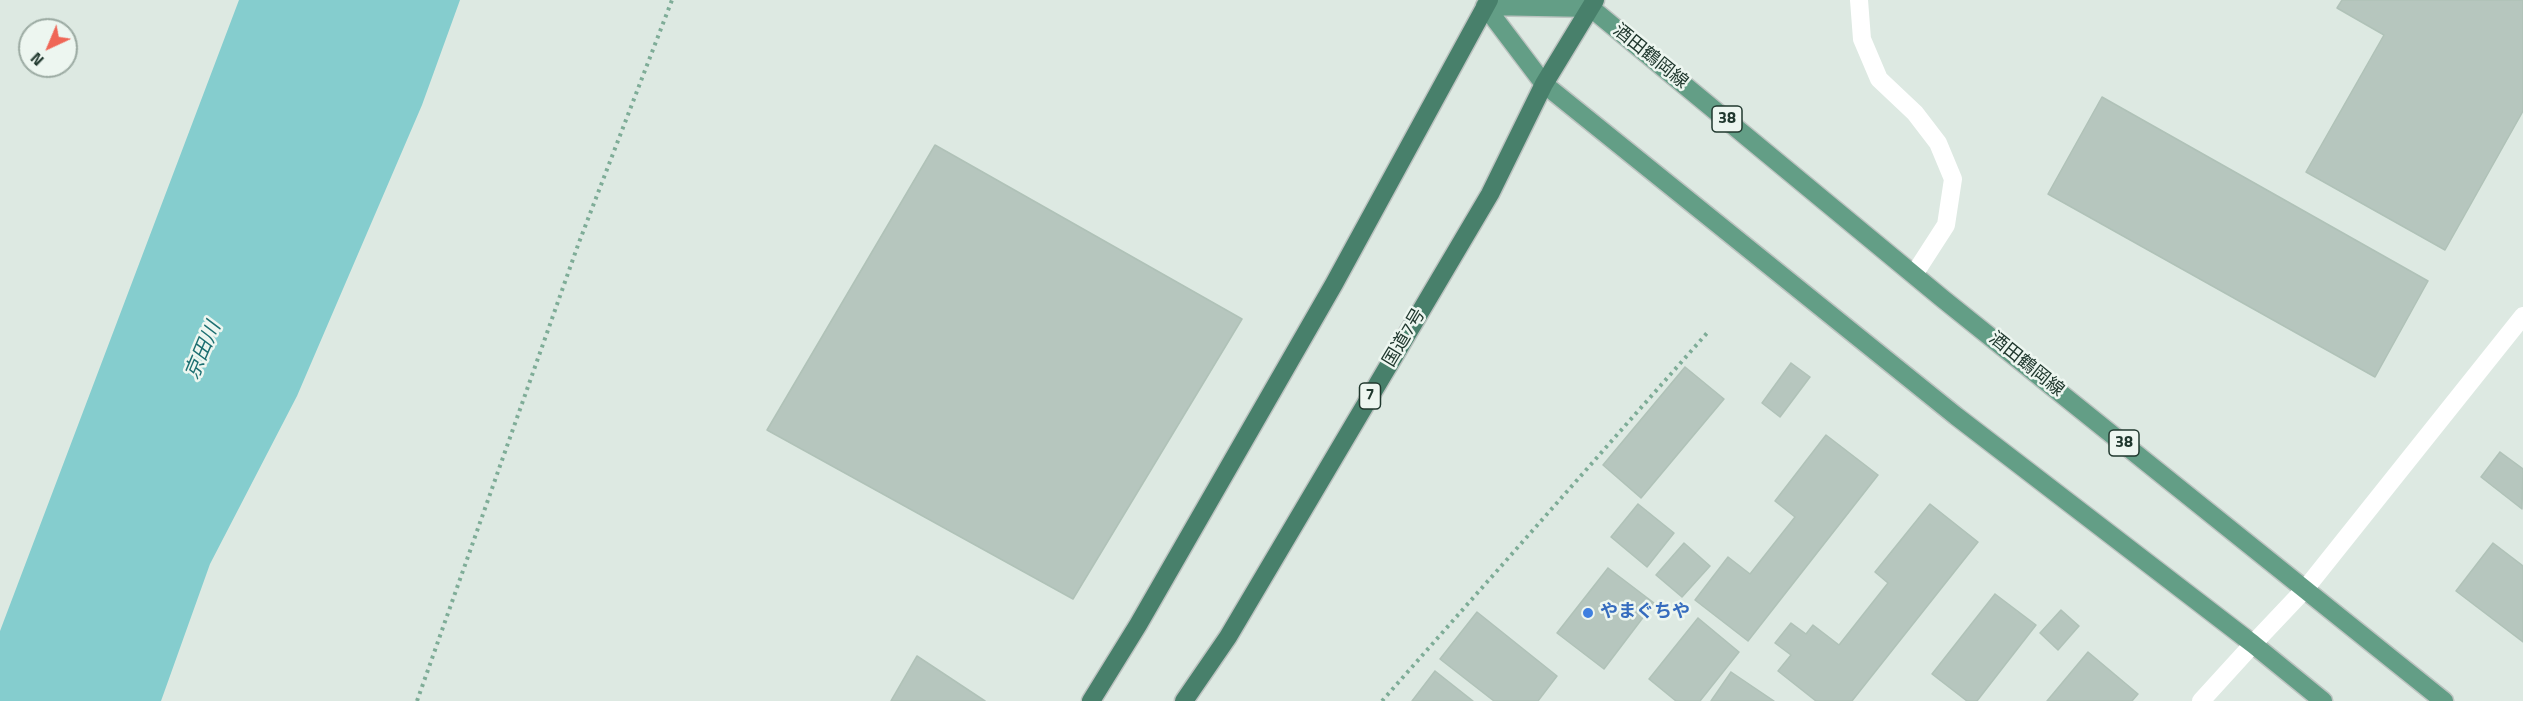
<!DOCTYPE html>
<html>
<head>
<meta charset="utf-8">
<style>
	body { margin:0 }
	#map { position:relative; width:2523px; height:701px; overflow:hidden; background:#dde9e2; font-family:"Titillium Web",sans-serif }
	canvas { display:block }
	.north { position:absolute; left:18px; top:18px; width:60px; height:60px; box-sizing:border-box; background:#edf6f0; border:2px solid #9baaa2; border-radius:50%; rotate:224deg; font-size:16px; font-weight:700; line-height:24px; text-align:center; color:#20382e }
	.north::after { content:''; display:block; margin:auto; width:21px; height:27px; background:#ef6656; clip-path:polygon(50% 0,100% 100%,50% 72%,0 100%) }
</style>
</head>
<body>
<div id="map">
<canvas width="2523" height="701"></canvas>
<div class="north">N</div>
</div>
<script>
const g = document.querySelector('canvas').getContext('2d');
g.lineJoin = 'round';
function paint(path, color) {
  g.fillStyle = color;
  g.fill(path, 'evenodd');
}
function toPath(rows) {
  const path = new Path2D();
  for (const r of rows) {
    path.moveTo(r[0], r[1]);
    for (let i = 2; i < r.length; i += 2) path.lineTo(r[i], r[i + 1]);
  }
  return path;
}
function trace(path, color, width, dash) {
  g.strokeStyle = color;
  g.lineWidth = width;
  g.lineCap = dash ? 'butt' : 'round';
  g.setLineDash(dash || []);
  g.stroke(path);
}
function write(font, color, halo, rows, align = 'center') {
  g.font = font + ' "Titillium Web","Noto Sans JP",sans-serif';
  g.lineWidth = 5;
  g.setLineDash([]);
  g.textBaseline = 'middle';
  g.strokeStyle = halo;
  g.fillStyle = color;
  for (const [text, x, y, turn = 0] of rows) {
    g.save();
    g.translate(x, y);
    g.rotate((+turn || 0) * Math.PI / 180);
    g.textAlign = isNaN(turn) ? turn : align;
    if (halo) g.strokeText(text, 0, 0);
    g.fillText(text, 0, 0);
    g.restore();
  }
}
paint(toPath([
	[239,0,460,0,422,105,297,396,210,564,161,701,0,701,0,631]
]), '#85cdce');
const building = toPath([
	[2342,0,2523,0,2523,111,2445,250,2306,172,2384,35,2337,8,2342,0],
	[2102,97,2428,281,2375,377,2048,194,2102,97],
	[935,145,1242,319,1073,599,767,430,935,145],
	[1791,363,1810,377,1780,417,1762,403,1791,363],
	[1685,367,1724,399,1641,498,1603,465,1685,367],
	[1826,435,1878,475,1748,641,1695,600,1728,557,1750,574,1795,517,1775,501,1826,435],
	[2500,452,2523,469,2522,509,2481,477,2500,452],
	[1638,504,1674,533,1647,567,1611,537,1638,504],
	[1930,504,1978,542,1852,701,1816,701,1778,671,1791,655,1775,643,1791,623,1806,634,1813,625,1839,645,1888,583,1875,572,1930,504],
	[1684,543,1710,566,1682,597,1656,575,1684,543],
	[2493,543,2523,566,2523,642,2456,591,2493,543],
	[1608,568,1654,603,1604,669,1557,633,1608,568],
	[1995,594,2036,625,1977,701,1967,701,1932,674,1995,594],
	[2061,610,2079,626,2058,650,2040,633,2061,610],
	[1477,612,1557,676,1538,701,1494,701,1440,659,1477,612],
	[1698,618,1739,652,1700,701,1676,701,1649,679,1698,618],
	[2088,652,2138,694,2132,701,2047,701,2088,652],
	[917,656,985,701,891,701,917,656],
	[1435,671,1473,701,1412,701,1435,671],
	[1731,672,1774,701,1711,701,1731,672]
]);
paint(building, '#b6c6be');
trace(building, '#b0c2b8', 1.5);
const primary = toPath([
	[1485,6,1591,8,1943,299,2444,701],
	[1485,6,1544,84,1956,416,2253,644,2323,701]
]);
const trunk = toPath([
	[1091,701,1138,625,1334,284,1489,0],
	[1184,701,1228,637,1490,194,1544,84,1595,0]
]);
trace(primary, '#bcc3c0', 21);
trace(trunk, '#bcc3c0', 21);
trace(toPath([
	[417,701,578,245,672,0],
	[1382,701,1707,333]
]), '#7eac97', 4, [3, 4.5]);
trace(toPath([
	[1859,0,1862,39,1879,79,1915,113,1938,143,1953,179,1946,225,1915,273],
	[2201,701,2253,644]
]), '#fff', 18);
trace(toPath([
	[2253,644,2306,588,2523,316]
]), '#fff', 18);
trace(primary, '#639e86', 18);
trace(trunk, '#48806b', 18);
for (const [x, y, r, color] of [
	[1588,613,6,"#3f7fe0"]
]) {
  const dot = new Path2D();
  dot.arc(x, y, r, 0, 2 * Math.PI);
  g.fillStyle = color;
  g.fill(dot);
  trace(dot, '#edf6f0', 2);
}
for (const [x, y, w] of [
	[1727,119,30],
	[1370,396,21],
	[2124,443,30]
]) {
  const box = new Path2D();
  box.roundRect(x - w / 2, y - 13, w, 26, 4.5);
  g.fillStyle = '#edf6f0';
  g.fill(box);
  trace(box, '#20382e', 1.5);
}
write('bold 16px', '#20382e', null, [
	["38",1727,119],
	["7",1370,396],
	["38",2124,443]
]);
write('18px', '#20382e', '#edf6f0', [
	["酒田鶴岡線",1650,57,39],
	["国道7号",1405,338,-59],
	["酒田鶴岡線",2026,365,39]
]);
write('bold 18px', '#366cbe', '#edf6f0', [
	["やまぐちや",1600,613]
], 'left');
write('italic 20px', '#1c6f71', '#edf6f0', [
	["京田川",204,351,-67]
]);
</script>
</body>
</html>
